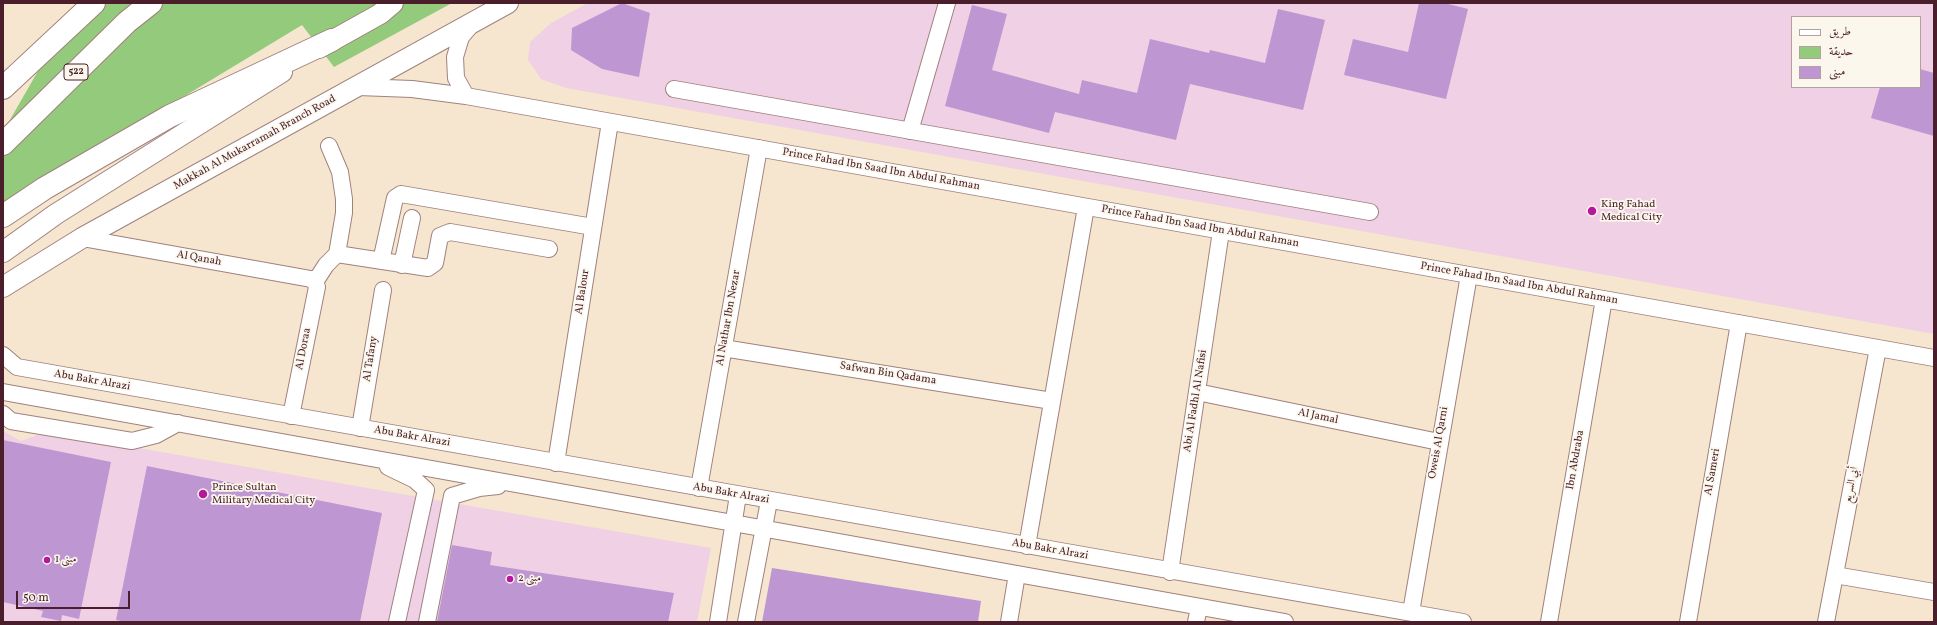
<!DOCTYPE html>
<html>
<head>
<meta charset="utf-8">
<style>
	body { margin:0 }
	#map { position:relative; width:1937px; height:625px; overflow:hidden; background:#f6e6cf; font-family:Vollkorn,Amiri,serif }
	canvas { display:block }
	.frame { position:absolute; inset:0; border:4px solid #4a1f2b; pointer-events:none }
	.legend { position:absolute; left:1791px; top:16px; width:130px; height:72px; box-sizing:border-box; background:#fbf7ec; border:1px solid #b4a19f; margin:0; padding:5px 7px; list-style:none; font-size:12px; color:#4a1f2b }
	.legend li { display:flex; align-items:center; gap:8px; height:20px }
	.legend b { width:20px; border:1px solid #b4a19f }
	.scale { position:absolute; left:16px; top:591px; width:114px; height:18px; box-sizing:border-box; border:2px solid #4a1f2b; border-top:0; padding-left:5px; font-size:12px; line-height:14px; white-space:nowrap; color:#4a1f2b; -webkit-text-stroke:3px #fbf7ec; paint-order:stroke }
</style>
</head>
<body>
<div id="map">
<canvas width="1937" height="625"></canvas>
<div class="frame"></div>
<ul class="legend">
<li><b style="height:5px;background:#fff"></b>طريق</li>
<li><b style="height:11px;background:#94ca7c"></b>حديقة</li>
<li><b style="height:11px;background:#be96d2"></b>مبنى</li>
</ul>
<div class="scale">50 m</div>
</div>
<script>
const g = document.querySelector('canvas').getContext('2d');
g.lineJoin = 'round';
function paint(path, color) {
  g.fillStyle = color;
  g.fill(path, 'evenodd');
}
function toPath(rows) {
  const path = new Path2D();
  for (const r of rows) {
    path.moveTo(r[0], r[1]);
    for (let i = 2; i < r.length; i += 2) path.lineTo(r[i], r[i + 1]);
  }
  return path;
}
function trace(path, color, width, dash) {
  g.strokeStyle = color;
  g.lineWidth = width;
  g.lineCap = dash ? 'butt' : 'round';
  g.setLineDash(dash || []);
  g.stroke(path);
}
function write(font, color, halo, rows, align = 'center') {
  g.font = font + ' Vollkorn,Amiri,serif';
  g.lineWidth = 3.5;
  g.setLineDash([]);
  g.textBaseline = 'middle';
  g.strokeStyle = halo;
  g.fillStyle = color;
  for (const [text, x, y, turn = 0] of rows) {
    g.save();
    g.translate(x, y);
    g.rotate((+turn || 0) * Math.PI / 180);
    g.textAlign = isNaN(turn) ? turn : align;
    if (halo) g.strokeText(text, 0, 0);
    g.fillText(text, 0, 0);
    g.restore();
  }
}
paint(toPath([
	[588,3,1934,3,1934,334,566,88,541,79,528,60,530,42,551,23],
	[1792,17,1920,17,1920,87,1792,87],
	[56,428,87,439,711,548,697,622,3,622,3,431,21,441]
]), '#f0d0e4');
paint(toPath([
	[77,3,452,3,334,67,302,25,3,206,3,132]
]), '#94ca7c');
paint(toPath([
	[622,3,650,13,639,77,602,69,571,50,572,28],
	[1419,3,1444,3,1468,9,1446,99,1344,75,1353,39,1408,52],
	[972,5,1007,14,992,70,1079,94,1082,80,1137,93,1150,39,1209,53,1210,50,1265,63,1278,9,1325,20,1303,110,1190,84,1176,140,1055,112,1049,133,945,106],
	[1920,69,1934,73,1934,136,1871,118,1880,87,1920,87],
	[3,440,111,462,79,619,62,615,61,621,41,617,43,611,3,602],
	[147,466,382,513,360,622,127,622,116,620],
	[452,545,492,552,490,565,674,593,668,622,437,622],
	[772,568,981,601,978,622,762,622]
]), '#be96d2');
const minor = toPath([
	[358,87,412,89,466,96,1934,358],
	[674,89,1370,212],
	[466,96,456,78,455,57,461,37,472,24],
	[910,131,947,3],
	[82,238,311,279,315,282],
	[337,254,428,268,435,263,440,236,450,232,549,249],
	[381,261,395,198,401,194,593,227],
	[402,265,412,218],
	[315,282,326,265,337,254,344,213,344,199,340,172,329,146],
	[723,348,1052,401],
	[3,355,17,367,1463,622],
	[3,392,1285,622],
	[1197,392,1439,442],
	[3,414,11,421,132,441,156,435,178,423],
	[291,416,317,287,315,282],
	[360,428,383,290],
	[556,463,610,122],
	[388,467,415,480,426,490,397,622],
	[699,488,759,148],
	[1027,546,1086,207],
	[1170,572,1221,231],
	[1835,575,1934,592],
	[1411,612,1469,275],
	[427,622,452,496,479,488,498,486],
	[718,622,738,495],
	[746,622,769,501],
	[1009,622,1017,574],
	[1196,622,1199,607],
	[1549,622,1604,299],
	[1688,622,1739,323],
	[1826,622,1878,348]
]);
const major = toPath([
	[319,48,380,14,393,3],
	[3,252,56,214,282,72],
	[3,287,82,238,508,3]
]);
const highway = toPath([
	[3,88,94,3],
	[3,144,127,22,151,3],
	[3,216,45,188,170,116,332,40]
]);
trace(minor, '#a0827d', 18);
trace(major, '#a0827d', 22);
trace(highway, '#a0827d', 24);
trace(minor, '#fff', 16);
trace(major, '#fff', 20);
trace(highway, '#fff', 22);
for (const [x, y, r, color] of [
	[1592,211,5,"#b5179e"],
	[203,494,5,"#b5179e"],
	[47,560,4,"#b5179e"],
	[510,579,4,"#b5179e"]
]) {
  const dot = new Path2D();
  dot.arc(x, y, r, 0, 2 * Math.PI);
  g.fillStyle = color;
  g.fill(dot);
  trace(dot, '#fbf7ec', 1.5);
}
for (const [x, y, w] of [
	[76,72,24]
]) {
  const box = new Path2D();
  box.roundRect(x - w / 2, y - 8, w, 16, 3);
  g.fillStyle = '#fbf7ec';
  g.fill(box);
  trace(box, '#4a1f2b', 1);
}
write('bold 10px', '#4a1f2b', null, [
	["522",76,72]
]);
write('11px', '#4a1f2b', '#fbf7ec', [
	["Makkah Al Mukarramah Branch Road",255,143,-29],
	["Prince Fahad Ibn Saad Ibn Abdul Rahman",881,170,10],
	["Prince Fahad Ibn Saad Ibn Abdul Rahman",1200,227,10],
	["Al Qanah",199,259,10],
	["Prince Fahad Ibn Saad Ibn Abdul Rahman",1519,284,10],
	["Al Balour",583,292,-81],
	["Al Nathar Ibn Nezar",729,318,-80],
	["Al Doraa",304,349,-79],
	["Al Tafany",371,359,-81],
	["Safwan Bin Qadama",888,374,9],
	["Abu Bakr Alrazi",92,381,10],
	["Abi Al Fadhl Al Nafisi",1196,401,-81],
	["Al Jamal",1318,417,12],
	["Abu Bakr Alrazi",412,437,10],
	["Oweis Al Qarni",1439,443,-80],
	["Ibn Abdraba",1576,460,-80],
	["Al Sameri",1713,472,-80],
	["أبي السريع",1852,485,-79],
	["Abu Bakr Alrazi",731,494,10],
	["Abu Bakr Alrazi",1050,550,10]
]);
write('11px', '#4a1f2b', '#fbf7ec', [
	["King Fahad",1601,205],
	["Medical City",1601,218],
	["Prince Sultan",212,488],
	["Military Medical City",212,501],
	["مبنى 1",55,560],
	["مبنى 2",518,579]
], 'left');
</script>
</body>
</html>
